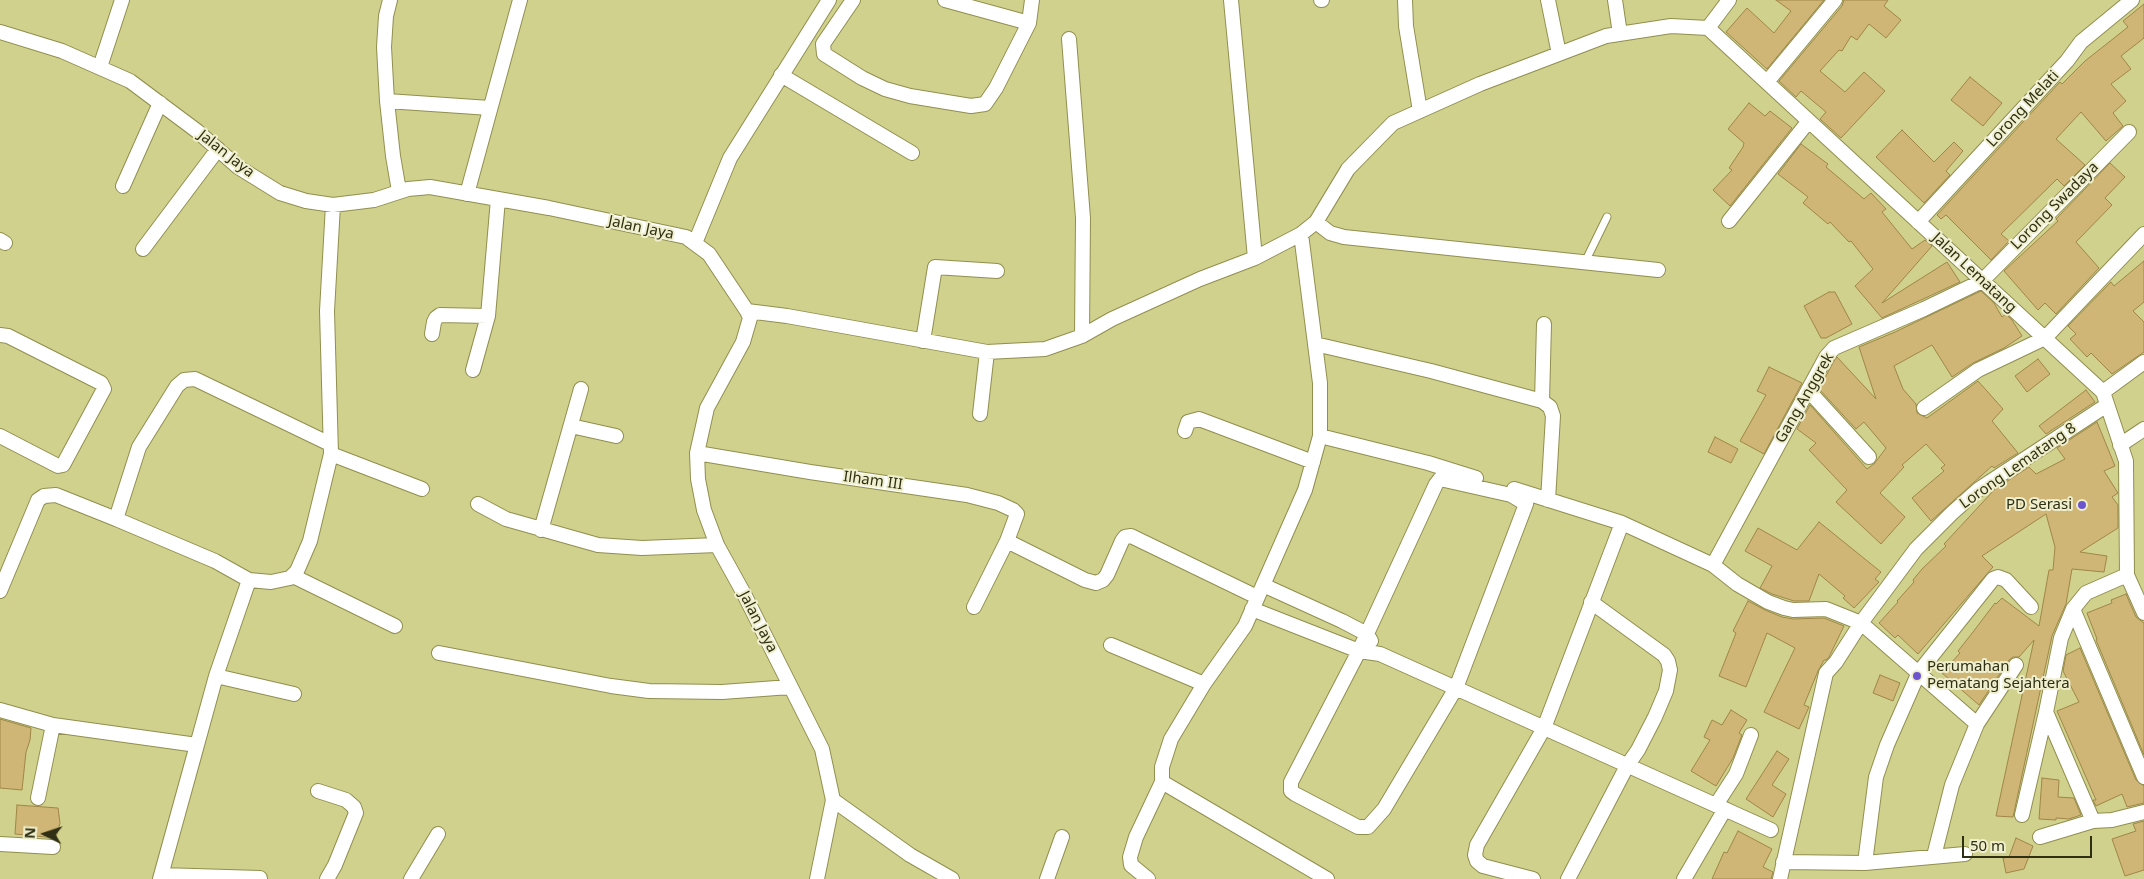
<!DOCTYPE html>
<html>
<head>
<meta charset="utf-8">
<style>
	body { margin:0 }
	#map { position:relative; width:2144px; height:879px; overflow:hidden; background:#d1d18e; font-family:"Noto Sans",sans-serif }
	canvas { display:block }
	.north { position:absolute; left:20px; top:809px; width:50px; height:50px; -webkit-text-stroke:4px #efefce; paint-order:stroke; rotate:274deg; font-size:14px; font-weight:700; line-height:20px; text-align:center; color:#2f2f13 }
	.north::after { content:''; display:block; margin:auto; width:18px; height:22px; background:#2f2f13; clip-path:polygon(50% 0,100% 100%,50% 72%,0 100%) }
	.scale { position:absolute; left:1962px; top:836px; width:130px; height:22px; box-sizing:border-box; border:2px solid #2f2f13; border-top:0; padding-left:6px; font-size:15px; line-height:18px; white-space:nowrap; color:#2f2f13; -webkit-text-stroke:4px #efefce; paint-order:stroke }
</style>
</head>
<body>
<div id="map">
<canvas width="2144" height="879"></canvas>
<div class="north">N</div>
<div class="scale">50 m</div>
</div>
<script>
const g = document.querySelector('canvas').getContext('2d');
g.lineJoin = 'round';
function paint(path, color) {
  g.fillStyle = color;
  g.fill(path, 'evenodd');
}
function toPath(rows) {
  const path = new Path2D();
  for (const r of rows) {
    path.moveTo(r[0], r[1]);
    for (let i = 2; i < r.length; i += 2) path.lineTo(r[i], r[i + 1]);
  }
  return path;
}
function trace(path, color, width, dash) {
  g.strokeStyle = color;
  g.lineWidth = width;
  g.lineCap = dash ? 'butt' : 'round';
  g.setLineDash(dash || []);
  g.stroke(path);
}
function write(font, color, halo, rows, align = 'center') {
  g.font = font + ' "Noto Sans",sans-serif';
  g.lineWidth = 4;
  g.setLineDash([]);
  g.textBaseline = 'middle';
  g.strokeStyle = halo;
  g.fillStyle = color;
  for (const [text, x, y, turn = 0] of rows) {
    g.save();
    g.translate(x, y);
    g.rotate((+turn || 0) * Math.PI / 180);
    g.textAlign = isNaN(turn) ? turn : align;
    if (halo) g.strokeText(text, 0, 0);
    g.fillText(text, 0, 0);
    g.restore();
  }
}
const building = toPath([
	[1776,0,1824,0,1767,69,1726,32,1747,8,1774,33,1791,11,1776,0],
	[1844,0,1888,0,1884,6,1901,20,1886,38,1869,24,1857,40,1851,36,1842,51,1839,50,1820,71,1845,92,1864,72,1885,91,1841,138,1820,119,1826,112,1801,91,1796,97,1779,81,1842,6,1844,0],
	[2144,4,2144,38,2121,56,2131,69,2111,84,2126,101,2113,113,2123,126,2106,141,2081,112,2056,139,2085,165,2064,186,2057,179,2001,234,2009,241,1991,260,1946,215,1941,219,1937,215,2060,82,2062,84,2085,61,2128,27,2123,21,2144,4],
	[1970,77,2002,103,1983,126,1951,100,1970,77],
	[1749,103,1765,116,1770,111,1792,128,1730,206,1713,190,1732,170,1729,168,1743,147,1744,143,1728,129,1749,103],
	[1902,130,1934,162,1954,142,1963,151,1946,171,1950,175,1924,203,1876,157,1902,130],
	[1801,144,1828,164,1826,167,1864,199,1871,193,1886,209,1882,212,1912,249,1925,240,1932,246,1882,303,1947,262,1960,282,1882,318,1855,286,1873,269,1851,241,1849,242,1830,222,1828,224,1803,203,1808,197,1778,174,1801,144],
	[2110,163,2125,177,2105,198,2112,205,2076,242,2099,268,2056,314,2045,303,2038,310,2004,271,2058,221,2056,219,2110,163],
	[2144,261,2144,302,2133,311,2144,322,2144,352,2112,374,2091,353,2087,357,2070,339,2076,334,2068,326,2111,282,2114,286,2144,261],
	[1981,291,1994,303,2002,317,2006,314,2012,320,2022,336,2004,348,1973,363,1952,377,1932,345,1894,366,1903,389,1916,404,1917,413,1927,418,1978,381,2003,409,1992,421,2018,453,1994,468,1992,466,1931,521,1912,498,1944,471,1941,468,1945,465,1926,444,1902,465,1904,467,1880,493,1905,517,1881,544,1836,502,1847,490,1809,450,1816,443,1797,429,1810,405,1867,469,1874,464,1886,448,1864,422,1856,429,1819,389,1834,361,1837,357,1876,399,1859,347,1895,332,1981,291],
	[1829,292,1835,292,1852,324,1826,338,1821,338,1804,306,1829,292],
	[2038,359,2050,374,2027,392,2015,376,2038,359],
	[1769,367,1802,383,1764,454,1740,441,1766,395,1757,391,1769,367],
	[2086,390,2095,402,2046,434,2039,426,2086,390],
	[2097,422,2115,466,2104,471,2118,493,2112,497,2118,505,2118,528,2080,552,2107,556,2104,572,2072,569,2066,604,2052,636,2013,817,1996,816,2034,640,2019,657,2013,657,2009,660,1979,705,1942,673,1960,653,1958,651,1973,632,1995,603,1996,604,2002,598,2039,626,2049,570,2053,570,2055,547,2046,514,1982,556,1993,567,1918,654,1898,635,1895,638,1879,623,1898,602,1897,601,1914,582,1913,580,1922,569,1946,546,1944,544,1995,489,2029,467,2036,474,2065,459,2057,448,2097,422],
	[1715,437,1738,449,1731,463,1708,452,1715,437],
	[1819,522,1881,572,1875,579,1879,582,1854,608,1843,598,1845,596,1819,574,1809,601,1794,601,1772,594,1760,588,1772,566,1745,551,1758,528,1797,550,1819,522],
	[2126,594,2136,617,2144,623,2144,755,2096,640,2097,639,2087,613,2112,603,2111,600,2126,594],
	[1748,601,1765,610,1782,617,1793,619,1824,618,1844,626,1829,657,1826,660,1824,660,1818,671,1804,705,1809,707,1799,729,1764,712,1795,648,1767,633,1746,687,1719,676,1736,633,1733,631,1748,601],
	[2080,648,2136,780,2144,786,2144,803,2127,807,2122,794,2096,806,2093,800,2096,800,2057,711,2079,702,2063,671,2066,655,2080,648],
	[1880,675,1900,683,1893,701,1873,693,1880,675],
	[1731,710,1747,720,1739,733,1742,735,1733,758,1716,786,1691,771,1710,740,1704,737,1712,720,1722,725,1731,710],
	[0,719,31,728,30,740,26,752,22,790,0,788,0,719],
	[1777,751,1789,759,1772,785,1786,794,1773,817,1746,799,1777,751],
	[2042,778,2059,780,2058,797,2074,798,2081,815,2069,819,2056,818,2056,820,2039,819,2042,778],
	[17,805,58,808,60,823,56,838,15,834,17,805],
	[2144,821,2144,870,2125,876,2112,839,2136,831,2133,824,2144,821],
	[1738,831,1772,849,1763,867,1773,872,1771,879,1712,879,1724,852,1727,853,1738,831],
	[2016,838,2033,846,2024,869,2006,873,2003,858,2009,857,2016,838]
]);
paint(building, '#cfb576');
trace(building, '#9f8647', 1);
const lane = toPath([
	[1585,262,1607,217]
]);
const street = toPath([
	[390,0,386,16,384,47,387,101,393,156,399,191],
	[853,0,823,44,824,54,862,78,885,89,910,96,971,106,985,104,996,88,1029,23,1032,0],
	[945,0,1029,23],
	[1231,0,1255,258],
	[1321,0,1322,0],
	[1405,0,1406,26,1420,111],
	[1548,0,1559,54],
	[1615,0,1620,34],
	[1708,28,2103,392,2126,461,2127,575,2144,613],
	[1708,28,1729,0],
	[0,32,62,51,130,81,197,131,238,167,280,193,306,201,333,205,374,200,408,189,430,187,549,208,686,237,709,254,747,311,750,318,743,342,707,408,697,453,698,479,704,510,717,545,743,592,822,749,833,800,817,879],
	[1069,39,1083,218,1082,336],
	[100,67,122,0],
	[781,75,912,153],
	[1767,82,1835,0],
	[387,101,490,108],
	[123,186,160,103],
	[467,194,520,0],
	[1729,221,1808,122],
	[1316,222,1330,233,1344,237,1658,270],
	[1918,222,2067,61,2081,42,2132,0],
	[1301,234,1320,383,1320,436,1305,490,1245,626,1204,684,1171,739,1162,767,1162,782,1327,879],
	[0,240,5,243],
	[695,243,730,158,829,0],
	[143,249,218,149],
	[747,311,787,316,987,352,1045,349,1082,336,1112,319,1200,279,1255,258,1301,234,1316,222,1348,169,1393,123,1480,84,1606,36,1671,26,1708,28],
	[432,334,434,322,436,318,440,315,488,316,498,199],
	[0,335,8,336,101,383,104,389,63,465,58,466,0,436],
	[923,341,935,267,997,271],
	[1315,344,1431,371,1542,401,1550,407,1553,416,1548,500],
	[473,370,488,316],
	[1808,390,1869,457],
	[2103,392,2144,362],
	[1542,401,1544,324],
	[1924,408,1978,370,2045,338,2144,234],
	[980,414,987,352],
	[571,426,616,436],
	[1185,431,1188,422,1199,419,1313,462],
	[1320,436,1428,463,1476,478],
	[2120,445,2144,429],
	[697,453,810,472,967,495,998,503,1013,510,1017,514,1007,541,974,607],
	[331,454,422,489],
	[1440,479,1511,495,1526,504,1456,688,1384,809,1368,827,1358,827,1295,794,1291,791,1291,782,1359,651,1436,484,1440,479],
	[1514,489,1622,523,1713,565,1737,584,1768,602,1784,608,1793,610,1826,609,1861,623,1836,662,1826,673,1780,879],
	[478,504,506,519,598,545,642,548,717,545],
	[116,519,215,561,249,580],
	[541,530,581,389],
	[1007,541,1085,580,1096,583,1103,580,1107,575,1122,541,1125,537,1131,536,1257,597],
	[1713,565,1826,357,1834,348,1924,309,1982,281,2129,132],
	[293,576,395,626],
	[1263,585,1342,621,1367,634,1371,641],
	[0,591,38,500,44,496,56,495,116,519,139,447,177,386,184,380,195,379,330,444],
	[1252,609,1359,651,1380,654,1771,830],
	[2073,609,2144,777],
	[1111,645,1204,684],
	[439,653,611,686,649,691,722,692,790,687],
	[216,676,294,694],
	[0,710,53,725,197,745,216,676,249,580,271,582,290,578,297,571,310,541,331,454,327,311,333,205],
	[1977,724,1861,623,1916,549,1952,513,1979,489,2107,405],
	[318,791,346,800,354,807,356,813,335,865,327,879],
	[38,798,53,725],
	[833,800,910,855,952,879],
	[1716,805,1736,774,1751,735],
	[2022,815,2046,712],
	[2093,821,2046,712,2061,638,2073,609,2086,593,2127,575],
	[2040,837,2093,821,2112,820,2144,812],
	[0,844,53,847],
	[1934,856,1952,785,1977,724,2016,665],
	[1783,862,1865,863,1876,777,1887,745,1919,672,1993,579,1998,577,2006,580,2031,607],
	[1865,863,1965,854],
	[161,875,260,878],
	[160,879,197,745],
	[411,879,438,834],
	[1047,879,1062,837],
	[1148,879,1131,865,1130,857,1136,837,1162,782],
	[1533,879,1483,866,1477,861,1475,855,1477,845,1544,728,1622,523],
	[1568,879,1627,766,1638,750,1655,717,1666,691,1670,670,1668,661,1664,655,1591,602],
	[1684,879,1725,809]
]);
trace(lane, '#908f4e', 9);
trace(street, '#908f4e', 16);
trace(lane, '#fff', 7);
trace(street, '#fff', 14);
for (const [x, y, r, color] of [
	[2082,505,5,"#6d55cf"],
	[1917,676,5,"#6d55cf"]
]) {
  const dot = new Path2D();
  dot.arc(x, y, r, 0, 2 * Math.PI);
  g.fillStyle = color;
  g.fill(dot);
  trace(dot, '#efefce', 2);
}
write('15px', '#2f2f13', '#efefce', [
	["Lorong Melati",2023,109,-47],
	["Jalan Jaya",226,154,38],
	["Lorong Swadaya",2055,206,-45],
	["Jalan Jaya",641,228,12],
	["Jalan Lematang",1974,273,43],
	["Gang Anggrek",1805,398,-60],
	["Lorong Lematang 8",2018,466,-35],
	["Ilham III",873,481,8],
	["Jalan Jaya",758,622,63]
]);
write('15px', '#2f2f13', '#efefce', [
	["PD Serasi",2072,505],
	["Perumahan",1927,667,"left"],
	["Pematang Sejahtera",1927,684,"left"]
], 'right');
</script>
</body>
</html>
